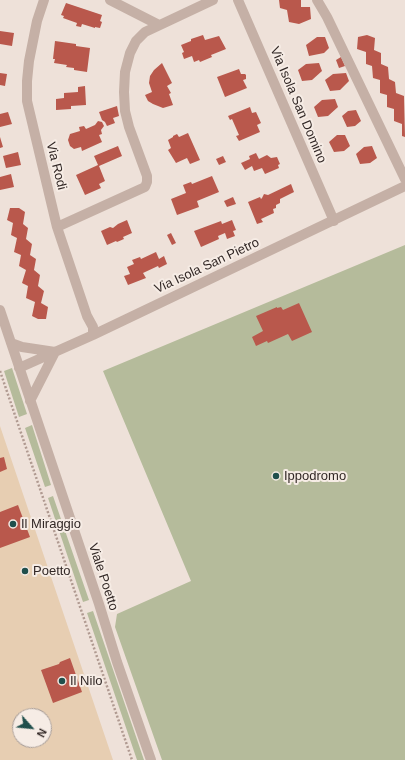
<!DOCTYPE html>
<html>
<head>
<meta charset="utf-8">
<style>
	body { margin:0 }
	#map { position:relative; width:405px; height:760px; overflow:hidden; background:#eee1d9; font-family:Helvetica,sans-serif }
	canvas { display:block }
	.north { position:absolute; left:12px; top:708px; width:40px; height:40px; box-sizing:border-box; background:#f6ece5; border:1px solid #a89e99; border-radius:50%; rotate:117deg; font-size:11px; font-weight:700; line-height:16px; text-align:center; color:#322826 }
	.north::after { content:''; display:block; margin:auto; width:14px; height:18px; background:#204f4c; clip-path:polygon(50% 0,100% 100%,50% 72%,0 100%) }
</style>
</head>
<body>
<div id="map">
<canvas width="405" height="760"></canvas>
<div class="north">N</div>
</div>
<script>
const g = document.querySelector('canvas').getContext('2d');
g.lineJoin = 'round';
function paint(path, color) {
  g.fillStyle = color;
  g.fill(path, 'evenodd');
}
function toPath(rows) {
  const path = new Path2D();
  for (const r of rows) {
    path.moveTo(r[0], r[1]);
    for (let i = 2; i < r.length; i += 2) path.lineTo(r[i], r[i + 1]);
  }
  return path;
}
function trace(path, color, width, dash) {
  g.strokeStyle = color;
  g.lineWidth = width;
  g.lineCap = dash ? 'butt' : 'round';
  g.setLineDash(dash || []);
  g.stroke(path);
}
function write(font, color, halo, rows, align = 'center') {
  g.font = font + ' Helvetica,sans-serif';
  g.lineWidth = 4;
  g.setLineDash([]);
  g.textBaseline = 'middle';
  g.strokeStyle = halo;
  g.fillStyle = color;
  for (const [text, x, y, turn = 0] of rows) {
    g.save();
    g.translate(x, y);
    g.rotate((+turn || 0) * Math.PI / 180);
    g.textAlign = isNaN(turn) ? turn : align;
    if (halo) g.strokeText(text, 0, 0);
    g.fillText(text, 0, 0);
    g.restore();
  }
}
paint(toPath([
	[405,245,405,760,162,760,115,627,117,614,191,581,103,371],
	[12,368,27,414,19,417,4,371],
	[32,425,51,485,45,487,25,428],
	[53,496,89,600,83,602,48,498],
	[93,611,144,760,137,760,87,613]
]), '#b5bb9b');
paint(toPath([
	[0,426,113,760,0,760],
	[20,716,44,716,44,740,20,740]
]), '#e7ceb2');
paint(toPath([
	[279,0,301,0,301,7,310,7,311,19,299,24,289,22,287,10,280,8],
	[66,3,102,15,100,21,102,22,100,28,95,27,95,28,82,24,81,27,76,26,77,23,63,18,64,16,61,15],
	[0,31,14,33,12,46,0,44],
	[203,35,205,40,219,36,226,49,211,55,212,57,200,62,199,60,194,62,192,56,184,59,182,53,184,52,181,45,191,41,191,39],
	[367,35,375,38,374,50,381,53,381,64,388,67,389,79,395,82,396,93,404,96,405,137,402,136,402,124,394,121,394,109,387,107,387,95,380,93,380,80,373,78,372,66,366,64,366,52,357,49,358,37],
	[317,37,325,37,329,48,324,53,309,56,306,45],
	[55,41,76,44,76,46,90,48,87,72,74,70,74,68,66,67,67,65,54,63,55,59,53,59],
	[341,57,345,66,339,68,336,60],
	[162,63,172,83,167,86,171,93,169,94,173,105,163,108,153,104,148,101,145,95,152,92,149,83,150,76,154,70],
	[319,63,322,71,312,80,302,81,298,70,306,64],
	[239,69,241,74,245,74,246,75,246,79,243,80,247,88,225,97,217,77],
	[0,73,7,74,5,86,0,85],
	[346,73,349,81,340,90,330,91,325,80,333,74],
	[85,86,86,105,71,106,71,109,56,110,56,99,64,98,64,93,78,92,78,87],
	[335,99,338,107,328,116,318,117,314,107,322,100],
	[117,106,119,116,113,118,115,123,107,126,105,122,102,120,99,112],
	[250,107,252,113,256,112,261,123,257,125,260,132,239,141,236,136,239,135,232,119,230,120,228,116],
	[356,110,361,121,355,126,347,127,342,116,348,111],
	[8,112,12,124,0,127,0,114],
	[98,121,102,122,104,126,101,130,102,134,99,135,102,142,82,151,81,147,74,149,70,146,68,140,70,134,80,131,79,127,84,126,86,129,95,125],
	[188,133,200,160,190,164,187,158,176,163,168,150,171,148,168,140,173,137,173,136,177,134,179,137],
	[337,135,345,135,350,146,344,151,334,152,329,142],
	[0,137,3,147,0,148],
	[118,146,122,156,99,166,105,181,99,184,101,188,85,195,76,175,98,165,94,156],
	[372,146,377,158,370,163,360,164,356,154,364,147],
	[18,152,21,165,6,168,3,156],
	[256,153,259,159,267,155,271,158,277,157,280,164,278,165,279,168,265,174,262,168,254,171,252,166,245,170,241,163,250,159,249,156],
	[223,156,226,162,219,165,216,159],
	[11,174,14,187,0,190,0,177],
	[212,176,219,192,197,201,199,207,177,215,171,199,186,193,183,185,191,182,192,184],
	[291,184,294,192,280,199,280,203,276,205,276,208,273,209,274,213,261,219,263,222,257,224,248,202,260,197,261,199,262,198,264,194,268,195],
	[233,197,236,204,227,207,224,201],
	[10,208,19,208,25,212,23,224,28,228,26,239,32,244,30,255,36,259,34,270,40,275,38,286,44,291,41,303,48,307,46,319,38,319,32,316,35,302,26,298,28,286,22,283,26,270,19,266,21,255,14,252,17,238,11,235,13,223,7,220],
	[127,220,132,233,123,237,124,239,117,242,116,241,107,245,101,231,110,227,113,228,118,224],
	[232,220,236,230,233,231,235,236,227,239,225,233,218,236,219,239,201,247,194,231,221,221,222,224],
	[171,233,176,243,172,245,167,235],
	[156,252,159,259,164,256,167,264,159,268,158,266,143,273,146,278,128,285,124,276,130,274,127,267,134,264,132,260,140,257,141,259],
	[299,303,312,332,292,341,288,334,268,343,267,341,256,346,252,337,263,331,256,316,277,307,277,308,281,307,283,310],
	[4,457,7,469,0,472,0,458],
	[18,505,30,537,0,548,0,512],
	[70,658,82,692,53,703,41,670,59,664,60,662]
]), '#b9584c');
trace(toPath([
	[0,371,132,760]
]), '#b09a91', 2.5, [2, 2]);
trace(toPath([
	[44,0,37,21,29,61,27,81,27,101,57,227,87,316,93,327,93,335],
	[110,0,159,25],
	[238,0,334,221],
	[317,0,327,17,405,179],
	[57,227,145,187,147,182,147,176,129,127,125,111,124,92,125,72,130,53,136,41,145,32,213,0],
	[0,310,99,604,117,662,151,760],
	[11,343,22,347,55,352],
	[19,368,93,335,405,186],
	[30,401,55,352]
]), '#c5b0a6', 10);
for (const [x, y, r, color] of [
	[276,476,4,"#204f4c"],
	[13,524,4,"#204f4c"],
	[25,571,4,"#204f4c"],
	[62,681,4,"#204f4c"]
]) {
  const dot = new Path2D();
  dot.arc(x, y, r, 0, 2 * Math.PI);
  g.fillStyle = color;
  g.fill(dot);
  trace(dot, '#f6ece5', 1.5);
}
write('13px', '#322826', '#f6ece5', [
	["Via Isola San Domino",298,105,67],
	["Via Rodi",56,166,76],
	["Via Isola San Pietro",207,266,-25],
	["Viale Poetto",103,577,72]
]);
write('13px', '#322826', '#f6ece5', [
	["Ippodromo",284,476],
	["Il Miraggio",21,524],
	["Poetto",33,571],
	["Il Nilo",70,681]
], 'left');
</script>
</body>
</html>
